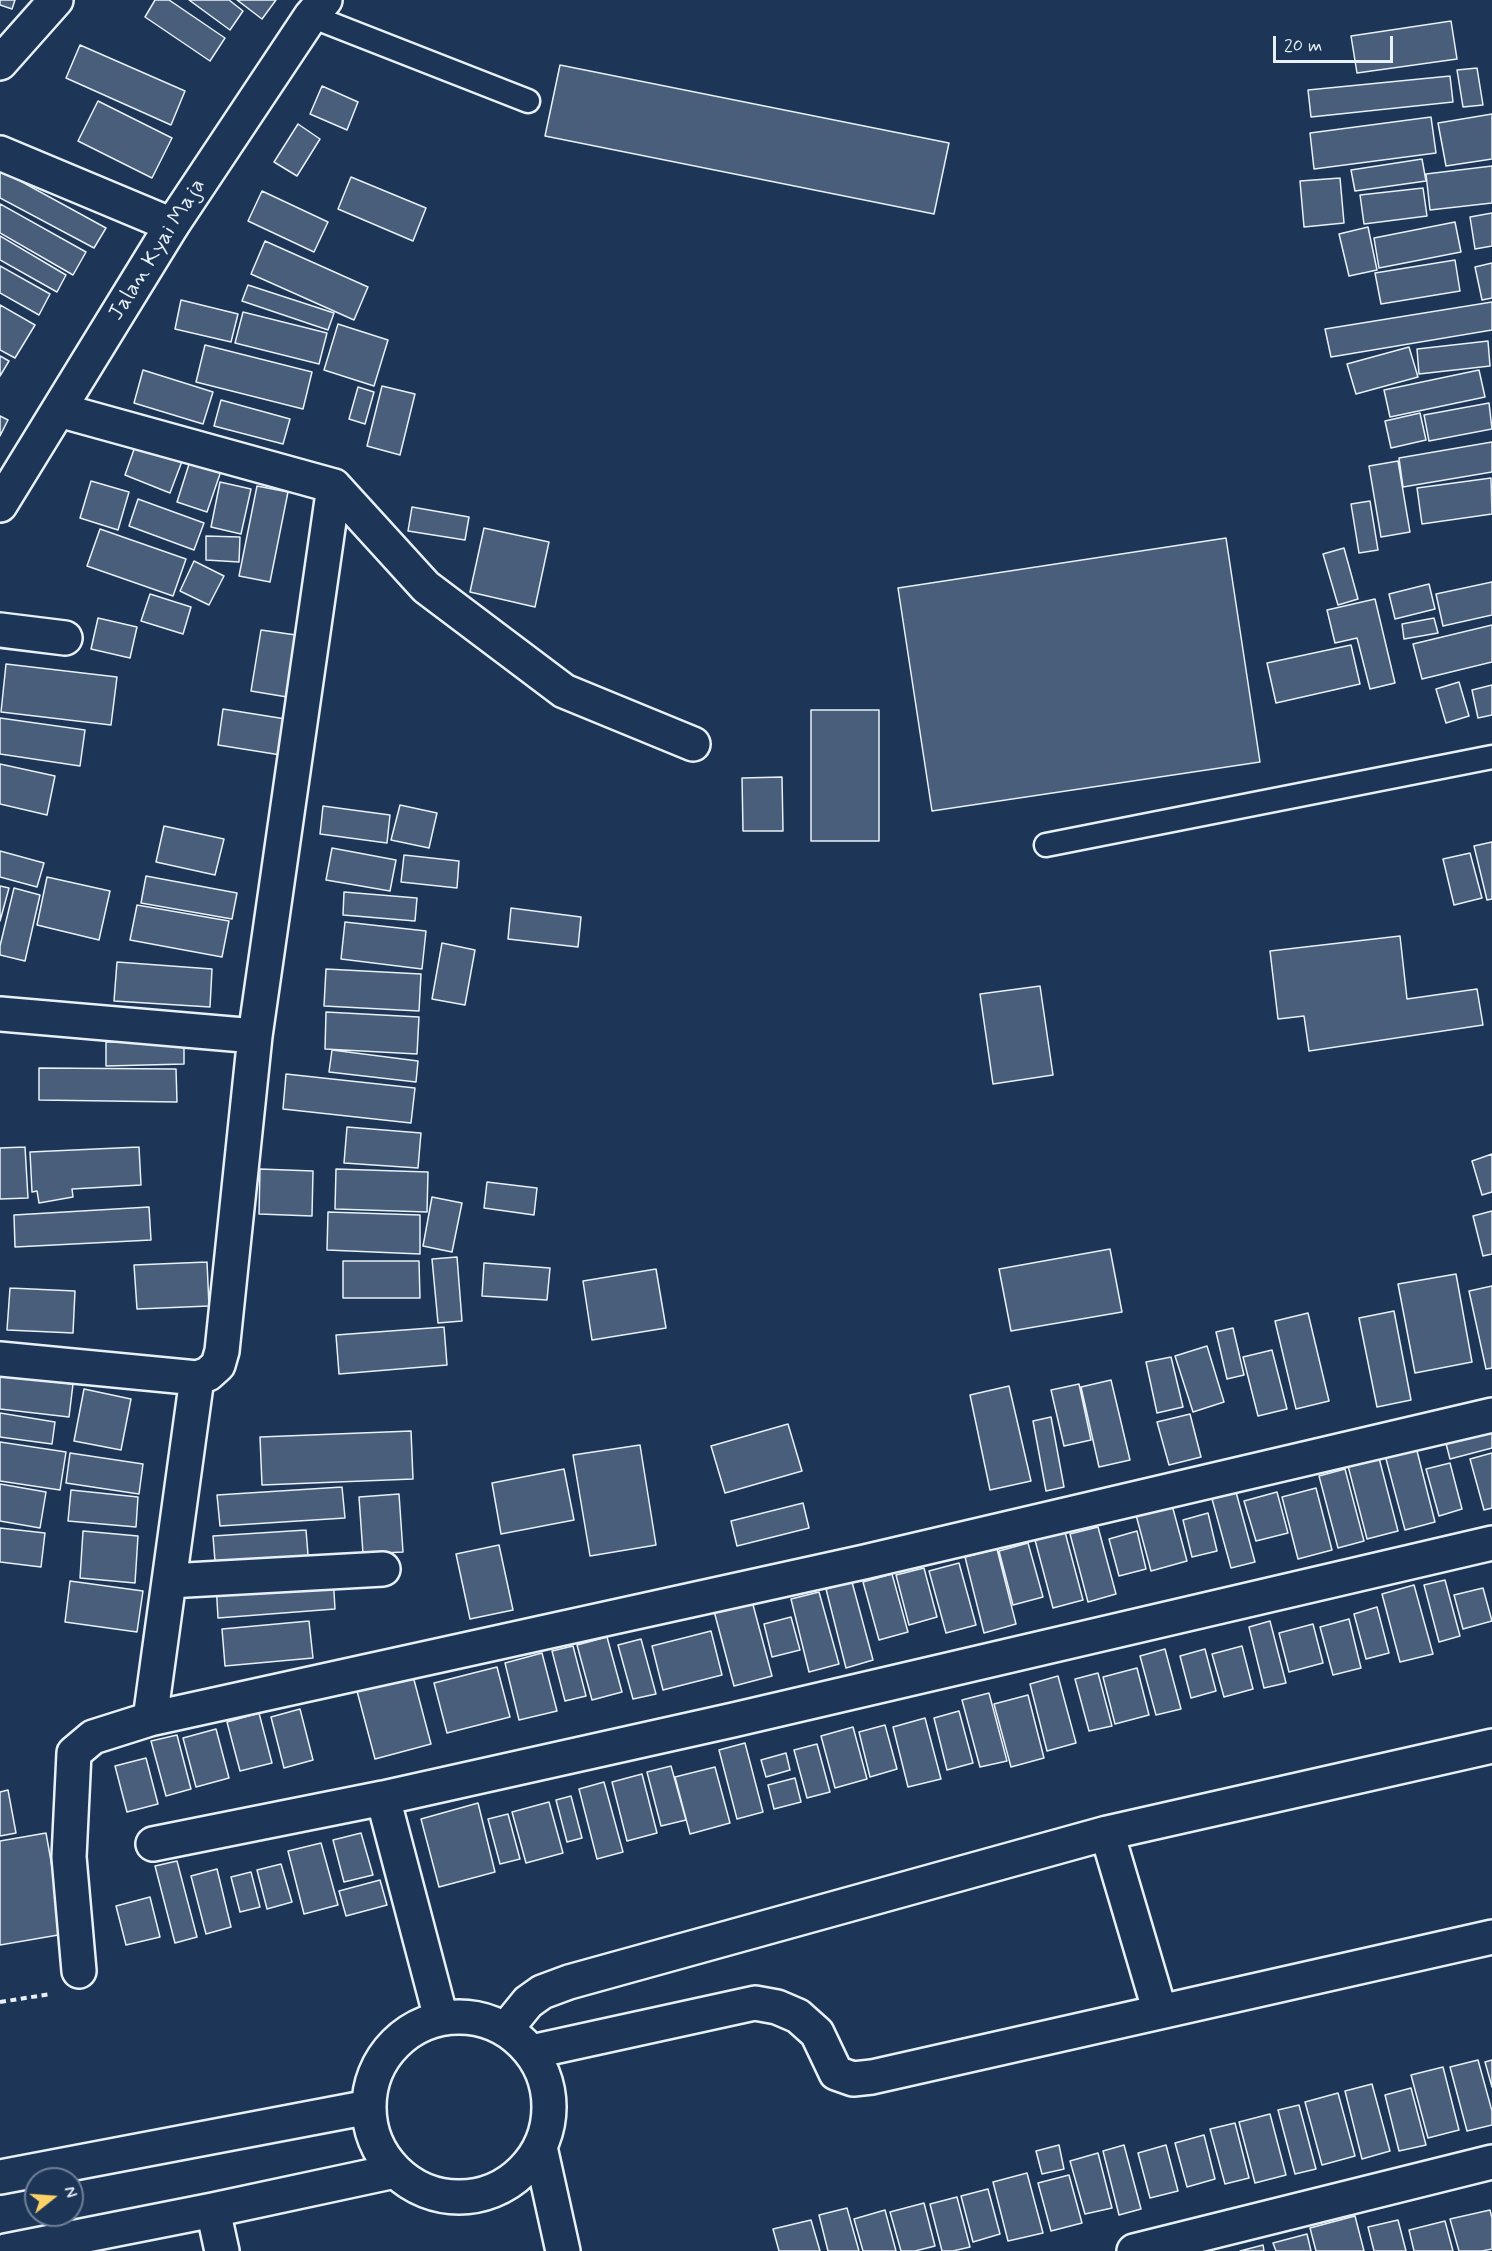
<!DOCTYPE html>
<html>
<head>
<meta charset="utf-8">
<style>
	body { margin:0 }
	#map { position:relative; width:1492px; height:2251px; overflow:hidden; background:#1d3557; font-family:Mynerve,sans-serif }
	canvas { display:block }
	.north { position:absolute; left:24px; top:2167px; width:60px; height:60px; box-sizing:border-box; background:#1d3557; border:2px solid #6e8097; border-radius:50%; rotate:73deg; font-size:16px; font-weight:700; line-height:24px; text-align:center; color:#e8f1f8 }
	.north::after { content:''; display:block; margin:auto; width:21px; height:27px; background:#ffd166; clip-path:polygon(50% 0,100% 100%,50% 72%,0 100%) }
	.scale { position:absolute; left:1273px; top:36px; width:120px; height:27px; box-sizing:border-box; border:3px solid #e8f1f8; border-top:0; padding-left:8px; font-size:18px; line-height:21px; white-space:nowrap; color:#e8f1f8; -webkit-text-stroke:4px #1d3557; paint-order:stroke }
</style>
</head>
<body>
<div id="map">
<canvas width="1492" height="2251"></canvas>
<div class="north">N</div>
<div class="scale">20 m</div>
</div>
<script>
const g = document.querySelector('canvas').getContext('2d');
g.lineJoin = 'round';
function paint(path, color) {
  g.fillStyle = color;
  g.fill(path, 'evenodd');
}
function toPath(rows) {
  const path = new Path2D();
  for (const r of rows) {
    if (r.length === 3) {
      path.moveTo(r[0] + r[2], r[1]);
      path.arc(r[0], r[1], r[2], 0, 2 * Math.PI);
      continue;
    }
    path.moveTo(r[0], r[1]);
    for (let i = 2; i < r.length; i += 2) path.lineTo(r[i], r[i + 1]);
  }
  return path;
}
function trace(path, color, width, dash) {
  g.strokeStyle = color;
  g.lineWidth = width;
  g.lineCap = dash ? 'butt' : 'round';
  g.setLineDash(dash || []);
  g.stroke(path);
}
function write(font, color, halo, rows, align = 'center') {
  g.font = font + ' Mynerve,sans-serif';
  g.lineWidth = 5;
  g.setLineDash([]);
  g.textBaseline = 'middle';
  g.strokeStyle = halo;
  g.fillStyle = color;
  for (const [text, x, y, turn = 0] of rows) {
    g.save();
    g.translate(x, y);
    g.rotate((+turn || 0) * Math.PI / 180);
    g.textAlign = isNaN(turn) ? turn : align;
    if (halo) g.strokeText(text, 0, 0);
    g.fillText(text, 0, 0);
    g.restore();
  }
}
const building = toPath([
	[0,0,15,0,12,9,0,5,0,0],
	[155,0,169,0,225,38,210,61,145,17,155,0],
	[189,0,229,0,243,11,230,30,189,0],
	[237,0,276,0,262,19,237,0],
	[1451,21,1457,59,1357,73,1351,36,1451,21],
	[80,45,185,91,171,125,66,78,80,45],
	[560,65,949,143,934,214,545,136,560,65],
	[1477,68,1483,105,1463,107,1457,70,1477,68],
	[1450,76,1453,102,1311,117,1308,90,1450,76],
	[322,86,358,102,347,130,310,114,322,86],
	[98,101,172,138,152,178,78,141,98,101],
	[1492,114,1492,159,1446,166,1438,123,1492,114],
	[1431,117,1436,153,1314,169,1310,133,1431,117],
	[298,124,320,139,297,176,274,162,298,124],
	[1422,159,1426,181,1355,191,1351,170,1422,159],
	[1492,166,1492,203,1430,210,1426,174,1492,166],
	[0,170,106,228,94,248,0,198,0,170],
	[351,177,426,208,413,241,338,209,351,177],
	[1340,178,1344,223,1304,227,1300,181,1340,178],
	[1423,188,1427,216,1364,224,1360,195,1423,188],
	[262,191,328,222,314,252,248,221,262,191],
	[0,204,86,252,73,275,0,233,0,204],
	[1492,213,1492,246,1475,249,1470,217,1492,213],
	[1455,222,1461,252,1379,268,1374,238,1455,222],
	[1368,227,1377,270,1349,276,1339,234,1368,227],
	[0,236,66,275,57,292,0,260,0,236],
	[265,241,368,287,354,320,251,274,265,241],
	[1455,260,1460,291,1381,304,1375,273,1455,260],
	[1492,263,1492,298,1482,300,1475,267,1492,263],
	[0,266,50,294,39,315,0,293,0,266],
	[248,285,334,313,328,330,242,301,248,285],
	[181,300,238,314,231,342,175,329,181,300],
	[1492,302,1492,330,1331,357,1325,329,1492,302],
	[0,305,35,325,15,358,0,350,0,305],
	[243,312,327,333,319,364,235,343,243,312],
	[338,324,388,340,374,386,324,370,338,324],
	[1488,341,1490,366,1419,374,1417,349,1488,341],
	[205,345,312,372,303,409,196,382,205,345],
	[1409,347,1418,377,1356,394,1347,364,1409,347],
	[0,356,9,361,0,376,0,356],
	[143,370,213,392,203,424,134,403,143,370],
	[1479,370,1485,397,1390,417,1384,390,1479,370],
	[382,386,415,394,400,455,367,446,382,386],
	[358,387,374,392,365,424,349,419,358,387],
	[221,400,290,419,283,444,214,426,221,400],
	[1489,403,1492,429,1429,441,1424,415,1489,403],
	[1420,413,1426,440,1391,448,1385,421,1420,413],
	[0,416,8,420,0,436,0,416],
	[138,438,184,456,170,493,125,475,138,438],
	[1492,442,1492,472,1403,487,1399,458,1492,442],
	[190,461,221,471,207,512,177,502,190,461],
	[1398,461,1410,532,1381,537,1369,466,1398,461],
	[1491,478,1492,514,1422,524,1417,488,1491,478],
	[91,481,129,492,118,530,80,518,91,481],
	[220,482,251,489,241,534,211,527,220,482],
	[257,486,288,492,270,582,239,576,257,486],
	[138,499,204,523,194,550,129,526,138,499],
	[1370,501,1378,550,1359,553,1351,504,1370,501],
	[412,507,469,517,465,540,408,531,412,507],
	[484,528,549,542,535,607,470,592,484,528],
	[100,529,186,559,173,596,87,566,100,529],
	[206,536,240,537,239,562,206,560,206,536],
	[1226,538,1260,762,932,811,898,588,1226,538],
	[1344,548,1358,599,1338,605,1323,554,1344,548],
	[194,561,224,576,209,605,180,591,194,561],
	[1492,582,1492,615,1443,626,1436,594,1492,582],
	[1429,584,1435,609,1395,619,1389,594,1429,584],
	[150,594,191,607,183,634,141,621,150,594],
	[1375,599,1395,683,1370,689,1357,638,1335,643,1327,610,1375,599],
	[98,618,137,627,130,658,91,649,98,618],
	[1434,618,1438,633,1404,639,1402,624,1434,618],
	[1492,625,1492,662,1422,679,1413,644,1492,625],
	[261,630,296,635,287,697,251,691,261,630],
	[1351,645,1360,684,1276,703,1267,663,1351,645],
	[6,664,117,677,111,725,1,712,6,664],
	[1459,682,1469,716,1446,723,1436,689,1459,682],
	[1492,685,1492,715,1478,718,1472,690,1492,685],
	[223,709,292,720,287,756,218,745,223,709],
	[811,710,879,710,879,841,811,841,811,710],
	[0,718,85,730,80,766,0,754,0,718],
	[0,764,55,776,47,815,0,804,0,764],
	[782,777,783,831,743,831,742,778,782,777],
	[400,805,437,813,429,848,391,840,400,805],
	[323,806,390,815,387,843,320,834,323,806],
	[164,826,224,839,215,875,156,862,164,826],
	[1492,842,1492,899,1487,900,1474,846,1492,842],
	[332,848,396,860,390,891,326,880,332,848],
	[0,851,44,863,37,887,0,877,0,851],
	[1470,853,1482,898,1454,905,1443,859,1470,853],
	[404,855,459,861,457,888,401,882,404,855],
	[146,876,237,893,232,919,141,903,146,876],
	[47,877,110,891,99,940,37,925,47,877],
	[0,886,9,888,0,921,0,886],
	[14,888,40,895,25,961,0,955,0,946,14,888],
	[344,892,417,898,415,921,343,915,344,892],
	[137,905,229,921,222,957,130,940,137,905],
	[511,908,581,917,578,947,508,939,511,908],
	[345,922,426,931,422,969,341,959,345,922],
	[1400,936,1407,999,1477,989,1483,1025,1309,1051,1304,1016,1278,1019,1270,951,1400,936],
	[442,943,475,950,465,1005,432,999,442,943],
	[117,962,212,969,210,1007,114,1001,117,962],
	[326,969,421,974,419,1011,324,1006,326,969],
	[1040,986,1053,1075,993,1084,980,994,1040,986],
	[326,1012,419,1017,417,1054,325,1049,326,1012],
	[184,1040,184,1064,106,1066,106,1042,184,1040],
	[332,1050,418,1061,416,1082,329,1072,332,1050],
	[39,1068,176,1069,177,1102,39,1100,39,1068],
	[286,1074,415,1088,411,1123,283,1109,286,1074],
	[347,1127,421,1133,418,1168,344,1163,347,1127],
	[25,1147,28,1198,0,1199,0,1148,25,1147],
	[139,1147,141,1185,72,1189,73,1197,39,1203,37,1191,32,1192,30,1152,139,1147],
	[1492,1154,1492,1192,1482,1195,1472,1161,1492,1154],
	[260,1169,313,1171,312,1216,259,1214,260,1169],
	[336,1169,428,1172,427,1212,335,1209,336,1169],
	[487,1182,537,1188,534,1215,484,1208,487,1182],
	[432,1197,462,1203,452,1252,423,1246,432,1197],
	[149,1207,151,1240,15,1247,14,1215,149,1207],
	[1492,1211,1492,1254,1483,1256,1473,1216,1492,1211],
	[328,1212,420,1215,420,1254,327,1250,328,1212],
	[1110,1249,1122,1312,1011,1331,999,1269,1110,1249],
	[457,1257,462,1321,438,1323,432,1259,457,1257],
	[343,1261,419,1261,420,1298,343,1298,343,1261],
	[207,1262,209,1306,137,1309,134,1265,207,1262],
	[484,1263,550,1268,547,1300,482,1296,484,1263],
	[656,1269,666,1328,592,1340,583,1281,656,1269],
	[1456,1274,1472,1362,1415,1373,1398,1284,1456,1274],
	[1492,1286,1492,1368,1486,1369,1469,1291,1492,1286],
	[10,1288,75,1291,73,1333,7,1330,10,1288],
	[1394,1311,1411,1400,1377,1407,1359,1318,1394,1311],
	[1308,1313,1329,1401,1296,1409,1275,1321,1308,1313],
	[444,1327,447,1365,339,1374,336,1335,444,1327],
	[1233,1328,1244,1375,1227,1379,1216,1332,1233,1328],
	[1207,1346,1224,1402,1193,1412,1175,1356,1207,1346],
	[1272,1350,1287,1409,1258,1416,1243,1357,1272,1350],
	[1171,1357,1183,1407,1157,1413,1146,1362,1171,1357],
	[0,1376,73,1384,69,1417,0,1409,0,1376],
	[1111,1380,1130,1460,1099,1467,1081,1387,1111,1380],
	[1079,1384,1091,1440,1064,1446,1051,1390,1079,1384],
	[1009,1386,1031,1481,990,1490,970,1395,1009,1386],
	[84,1389,131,1399,121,1450,74,1441,84,1389],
	[0,1413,55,1422,52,1444,0,1437,0,1413],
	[1190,1414,1201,1457,1169,1465,1157,1422,1190,1414],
	[1051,1417,1064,1487,1046,1491,1033,1421,1051,1417],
	[1492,1420,1492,1448,1450,1459,1443,1432,1492,1420],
	[788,1424,802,1471,725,1493,711,1446,788,1424],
	[411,1431,413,1479,262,1485,260,1437,411,1431],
	[0,1442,66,1452,60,1490,0,1481,0,1442],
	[640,1445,656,1545,590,1556,573,1455,640,1445],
	[1416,1447,1435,1522,1405,1530,1385,1455,1416,1447],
	[70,1453,143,1464,139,1494,66,1483,70,1453],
	[1492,1453,1492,1508,1484,1510,1470,1459,1492,1453],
	[1379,1458,1398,1531,1367,1539,1348,1466,1379,1458],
	[1450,1463,1462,1509,1439,1516,1426,1469,1450,1463],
	[564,1469,574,1520,501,1534,492,1483,564,1469],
	[1345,1469,1364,1541,1338,1548,1319,1476,1345,1469],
	[0,1484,46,1492,40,1528,0,1521,0,1484],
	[342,1487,345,1518,220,1526,217,1495,342,1487],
	[1316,1488,1332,1550,1298,1559,1282,1497,1316,1488],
	[71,1490,138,1497,136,1527,68,1521,71,1490],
	[1236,1492,1255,1562,1231,1568,1212,1499,1236,1492],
	[1277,1492,1288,1533,1256,1541,1244,1501,1277,1492],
	[399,1494,403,1552,363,1554,359,1497,399,1494],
	[803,1503,809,1528,737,1546,731,1521,803,1503],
	[1172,1505,1187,1561,1151,1571,1136,1515,1172,1505],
	[1208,1513,1217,1551,1192,1557,1183,1520,1208,1513],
	[1098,1527,1116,1594,1088,1602,1070,1534,1098,1527],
	[0,1528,45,1533,41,1567,0,1562,0,1528],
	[306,1530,309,1567,216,1574,213,1536,306,1530],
	[83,1531,138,1536,135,1583,80,1578,83,1531],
	[1137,1531,1146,1569,1119,1576,1109,1539,1137,1531],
	[1065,1532,1083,1600,1053,1608,1035,1540,1065,1532],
	[1028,1543,1043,1597,1013,1605,999,1551,1028,1543],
	[499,1545,513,1610,470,1619,456,1554,499,1545],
	[997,1549,1016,1624,984,1633,965,1557,997,1549],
	[959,1563,976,1625,946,1633,929,1571,959,1563],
	[924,1568,937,1617,909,1625,896,1575,924,1568],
	[892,1574,908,1632,879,1640,863,1582,892,1574],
	[333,1575,335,1609,218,1618,216,1583,333,1575],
	[1445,1580,1460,1636,1439,1642,1424,1585,1445,1580],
	[70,1581,143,1591,137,1632,65,1622,70,1581],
	[852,1582,873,1660,846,1668,826,1589,852,1582],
	[1414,1585,1433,1654,1400,1662,1382,1594,1414,1585],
	[1483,1588,1492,1621,1463,1629,1454,1595,1483,1588],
	[819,1592,839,1664,809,1672,791,1599,819,1592],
	[752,1601,772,1676,734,1686,714,1611,752,1601],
	[1377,1607,1389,1653,1366,1659,1354,1614,1377,1607],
	[791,1617,800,1650,772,1657,764,1624,791,1617],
	[1349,1619,1361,1668,1333,1675,1320,1627,1349,1619],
	[309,1621,313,1658,225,1666,222,1629,309,1621],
	[1270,1621,1286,1683,1264,1688,1249,1627,1270,1621],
	[1313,1624,1323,1663,1289,1672,1279,1633,1313,1624],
	[711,1631,722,1675,663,1690,652,1646,711,1631],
	[607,1637,622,1692,592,1700,577,1645,607,1637],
	[641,1639,656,1694,633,1699,618,1645,641,1639],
	[573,1646,586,1696,565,1701,552,1651,573,1646],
	[1242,1646,1253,1689,1224,1697,1212,1654,1242,1646],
	[1165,1649,1181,1709,1156,1715,1140,1656,1165,1649],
	[1205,1649,1216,1691,1191,1698,1180,1656,1205,1649],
	[542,1653,557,1711,519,1720,505,1663,542,1653],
	[497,1667,510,1717,447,1733,434,1683,497,1667],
	[1137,1668,1149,1715,1115,1724,1103,1677,1137,1668],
	[1098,1673,1112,1726,1089,1731,1075,1679,1098,1673],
	[413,1676,431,1744,375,1759,357,1691,413,1676],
	[1058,1676,1076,1743,1047,1751,1030,1684,1058,1676],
	[989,1693,1007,1761,980,1767,962,1700,989,1693],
	[1028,1695,1044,1758,1011,1767,994,1704,1028,1695],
	[300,1709,313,1760,284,1768,271,1717,300,1709],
	[959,1711,973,1763,947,1770,934,1718,959,1711],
	[259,1713,272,1763,240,1771,227,1722,259,1713],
	[925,1718,941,1779,908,1787,893,1727,925,1718],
	[885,1725,897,1769,870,1777,859,1732,885,1725],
	[853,1727,867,1779,835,1788,821,1736,853,1727],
	[216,1729,229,1778,196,1787,183,1738,216,1729],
	[177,1735,191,1789,166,1796,151,1741,177,1735],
	[745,1743,763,1812,737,1819,719,1750,745,1743],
	[817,1744,830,1792,807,1798,794,1750,817,1744],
	[786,1753,790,1770,766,1777,761,1760,786,1753],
	[146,1758,158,1804,127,1812,115,1766,146,1758],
	[671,1766,686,1820,661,1826,647,1772,671,1766],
	[715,1767,730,1823,690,1834,675,1777,715,1767],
	[642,1774,657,1833,627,1841,612,1782,642,1774],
	[795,1778,801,1802,774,1809,768,1785,795,1778],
	[604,1782,623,1852,597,1859,579,1789,604,1782],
	[8,1790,16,1833,0,1836,0,1792,8,1790],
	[571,1796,582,1838,567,1842,556,1800,571,1796],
	[549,1802,563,1853,526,1863,512,1812,549,1802],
	[478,1803,495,1872,439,1887,421,1819,478,1803],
	[508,1814,520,1859,500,1864,488,1819,508,1814],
	[46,1833,64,1934,0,1945,0,1841,46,1833],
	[361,1833,373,1875,344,1882,333,1840,361,1833],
	[321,1843,338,1905,304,1914,288,1851,321,1843],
	[177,1861,197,1937,175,1943,155,1866,177,1861],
	[281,1864,292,1902,267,1909,257,1870,281,1864],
	[217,1869,231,1927,206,1934,191,1876,217,1869],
	[251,1872,260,1907,240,1912,231,1877,251,1872],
	[380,1880,387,1905,346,1916,339,1891,380,1880],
	[150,1897,160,1937,126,1945,116,1906,150,1897],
	[1478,2060,1492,2111,1492,2125,1467,2131,1450,2067,1478,2060],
	[1492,2060,1492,2087,1485,2062,1492,2060],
	[1443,2067,1459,2130,1428,2138,1411,2075,1443,2067],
	[1372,2084,1390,2151,1362,2159,1345,2091,1372,2084],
	[1411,2088,1426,2145,1399,2151,1385,2095,1411,2088],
	[1338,2093,1355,2156,1322,2165,1305,2102,1338,2093],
	[1299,2105,1316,2169,1295,2174,1278,2110,1299,2105],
	[1270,2114,1286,2175,1255,2183,1239,2122,1270,2114],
	[1235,2123,1249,2178,1225,2184,1210,2129,1235,2123],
	[1204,2135,1215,2179,1187,2187,1175,2143,1204,2135],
	[1059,2145,1064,2169,1042,2174,1036,2151,1059,2145],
	[1124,2145,1141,2209,1119,2215,1103,2151,1124,2145],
	[1166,2145,1178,2191,1150,2198,1138,2153,1166,2145],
	[1098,2153,1112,2208,1085,2214,1070,2161,1098,2153],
	[1027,2173,1043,2233,1008,2241,993,2182,1027,2173],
	[1069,2175,1082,2223,1051,2231,1038,2183,1069,2175],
	[988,2189,1000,2234,973,2242,961,2196,988,2189],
	[957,2197,970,2247,953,2251,942,2251,930,2204,957,2197],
	[924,2203,935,2246,915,2251,901,2251,890,2212,924,2203],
	[847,2208,859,2251,828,2251,819,2215,847,2208],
	[885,2210,896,2251,863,2251,854,2219,885,2210],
	[1490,2210,1492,2218,1492,2249,1482,2251,1459,2251,1450,2219,1490,2210],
	[1355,2216,1364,2251,1316,2251,1310,2228,1355,2216],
	[811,2220,820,2251,779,2251,773,2229,811,2220],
	[1398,2220,1406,2251,1374,2251,1368,2227,1398,2220],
	[1445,2221,1453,2251,1414,2251,1409,2230,1445,2221],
	[1307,2234,1311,2251,1276,2251,1273,2243,1307,2234],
	[1263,2245,1264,2251,1240,2251,1263,2245]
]);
paint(building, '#495e7a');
trace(building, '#e8f1f8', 1.5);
const lane = toPath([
	[311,16,528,101],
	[1046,845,1492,757]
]);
const street = toPath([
	[0,63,56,0],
	[0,153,172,225],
	[59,410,334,486,255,1036,222,1351,218,1365,208,1374,197,1378,150,1719,864,1562,1492,1415],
	[334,486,426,587,564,691,693,744],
	[0,630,65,638],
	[0,1014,255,1036],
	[0,1359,197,1378],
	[169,1581,383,1569],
	[1107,1833,1160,2012],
	[153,1844,383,1798],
	[79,1971,69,1857,74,1753,93,1737,150,1719],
	[459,2107,90],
	[441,2018,383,1798,733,1720,1492,1543],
	[506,2029,528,2002,542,1992,569,1982,1107,1833,1492,1746],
	[531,2052,755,2003,777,2007,798,2016,817,2033,836,2073,853,2079,872,2077,1492,1937],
	[540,2147,563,2251],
	[0,2177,369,2107],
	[213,2210,222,2251],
	[6,2251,213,2210,395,2171],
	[1134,2251,1492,2162]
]);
const primary = toPath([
	[0,505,172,225,311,16,325,0]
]);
trace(lane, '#e8f1f8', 27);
trace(street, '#e8f1f8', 38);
trace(primary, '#e8f1f8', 38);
trace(toPath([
	[0,2002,51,1994]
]), '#e8f1f8', 4, [6, 4.5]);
trace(lane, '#1d3557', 22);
trace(street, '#1d3557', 33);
trace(primary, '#1d3557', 33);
write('22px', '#e8f1f8', '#1d3557', [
	["Jalan Kyai Maja",158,250,-58]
]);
</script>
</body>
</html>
